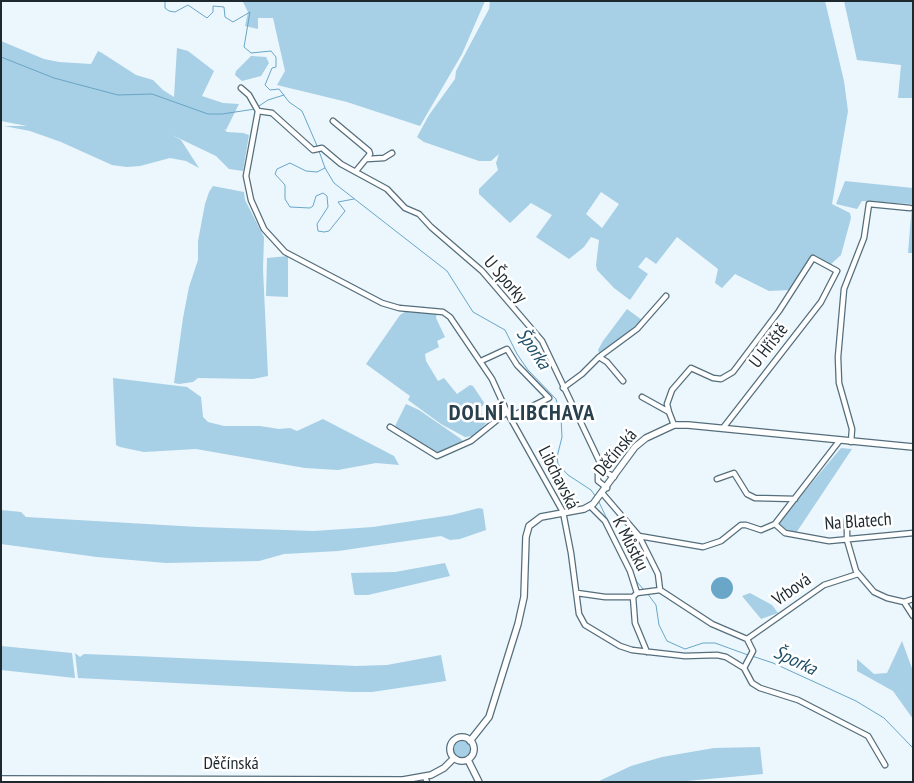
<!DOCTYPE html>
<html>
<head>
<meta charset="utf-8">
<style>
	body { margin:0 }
	#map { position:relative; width:914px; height:783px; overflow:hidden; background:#ebf6fd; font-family:"PT Sans Narrow",sans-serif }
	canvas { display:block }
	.frame { position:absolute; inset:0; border:2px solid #1e292f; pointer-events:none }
</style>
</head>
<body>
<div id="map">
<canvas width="914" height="783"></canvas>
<div class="frame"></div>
</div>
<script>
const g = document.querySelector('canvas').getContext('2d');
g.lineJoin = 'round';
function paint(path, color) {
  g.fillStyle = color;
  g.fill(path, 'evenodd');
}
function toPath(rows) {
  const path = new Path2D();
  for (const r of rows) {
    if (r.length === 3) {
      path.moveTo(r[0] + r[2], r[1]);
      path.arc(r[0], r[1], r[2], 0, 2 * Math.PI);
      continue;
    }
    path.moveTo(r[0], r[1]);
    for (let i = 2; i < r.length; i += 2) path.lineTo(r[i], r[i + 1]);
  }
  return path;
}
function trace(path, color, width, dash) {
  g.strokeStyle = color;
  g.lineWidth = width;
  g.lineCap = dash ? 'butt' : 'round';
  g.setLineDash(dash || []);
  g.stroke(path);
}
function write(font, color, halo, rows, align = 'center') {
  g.font = font + ' "PT Sans Narrow",sans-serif';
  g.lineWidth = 5;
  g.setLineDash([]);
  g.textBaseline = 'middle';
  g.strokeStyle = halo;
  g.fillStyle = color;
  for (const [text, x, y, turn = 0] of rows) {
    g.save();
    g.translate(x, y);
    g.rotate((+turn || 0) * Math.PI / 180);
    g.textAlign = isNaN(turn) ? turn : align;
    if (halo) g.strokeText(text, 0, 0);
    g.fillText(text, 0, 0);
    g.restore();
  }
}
paint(toPath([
	[245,1,485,1,462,54,420,126,347,102,277,85,285,71,273,18,258,18,258,29,245,26,248,12,243,2],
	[490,1,825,1,844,81,848,111,832,204,850,213,851,218,841,255,830,265,818,257,812,255,791,290,769,291,735,274,722,288,715,283,718,269,677,237,656,264,646,257,638,267,648,274,630,300,614,288,597,270,596,265,599,240,591,237,584,247,569,259,536,237,552,215,531,203,510,223,479,194,479,189,498,170,496,163,499,154,491,161,479,161,424,142,417,137,429,115,455,79,456,71,489,9],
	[601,192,619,204,602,228,586,214],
	[844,1,913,1,913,98,898,98,901,65,857,60],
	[1,41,44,59,59,62,91,64,98,51,102,53,136,75,153,80,163,90,174,97,177,48,188,51,214,71,202,96,223,103,239,104,226,130,224,129,227,132,243,133,249,135,243,171,229,169,216,156,172,135,181,140,199,168,186,161,170,158,140,166,127,167,112,165,61,142,30,131,4,126,27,126,1,121],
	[251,56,266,57,269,63,261,76,242,81,235,75,236,71],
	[845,181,913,188,913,253,908,253,912,204,862,201,857,209,836,204],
	[213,186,244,192,245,200,264,237,263,269,268,376,253,379,198,378,193,382,179,384,174,383,183,318,189,287,198,260,198,241,205,204,209,192],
	[288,256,288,297,266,296,267,258],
	[627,309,642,320,602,354,599,353,598,350,603,341],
	[406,311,437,314,436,318,445,337,437,341,439,347,425,354,426,361,438,381,444,378,457,394,470,385,473,386,485,404,478,409,487,422,474,436,465,437,441,424,408,400,410,396,366,364,400,315],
	[113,378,187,387,201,397,203,417,208,422,224,426,260,426,279,429,290,428,297,431,323,419,394,456,399,465,376,463,338,470,305,468,196,449,144,452,120,447,116,445],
	[406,404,419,410,461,439,464,443,440,453,433,451,397,428,395,426],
	[841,448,852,449,796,533,785,529,778,523],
	[479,508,483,509,486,530,460,539,450,540,441,536,338,551,284,554,259,561,166,563,97,557,1,544,1,510,21,512,26,517,198,527,314,531,373,527,452,515],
	[445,563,450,576,368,595,355,595,354,593,351,573,395,572],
	[750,593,772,605,778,613,761,619,742,596],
	[902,641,913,671,913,719,893,691,857,671,857,659,874,674,887,673],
	[1,646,72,653,75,678,1,670],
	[75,653,80,657,84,654,135,656,356,666,387,665,441,655,446,681,372,692,352,692,78,678],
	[462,749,9],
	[760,747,763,774,676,782,597,782,631,766,662,757,714,748]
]), '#a7cfe5');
paint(toPath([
	[722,588,11]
]), '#69a6c7');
trace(toPath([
	[165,1,165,8,169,11,175,12,188,5,207,18,213,12,213,6,224,7,225,17,233,22,250,12,244,47,251,53,271,51,276,57,276,67,272,68,265,85,270,90,279,89,289,102,302,111,318,148],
	[1,57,54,78,99,90,118,95,152,94,208,114,222,114,255,109],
	[259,106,268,100,284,95],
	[319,151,325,168,334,183,447,271,473,312,505,330,517,354,528,370,556,399,561,418,562,437,557,457,558,464,568,475,591,490,596,497],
	[325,168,317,172,306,171,290,163,277,169,275,174,285,185,285,199,290,207,310,208,313,206,316,196,323,193,327,196,328,207,317,224,318,231,324,232,329,231,345,211,338,202,354,199],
	[598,500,637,582,644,590],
	[647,593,656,605,659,625,667,641,685,649,703,643,715,643,748,655],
	[752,656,773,663,856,701,884,718,913,748]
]), '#69a6c7', 1);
const minor = toPath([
	[241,88,249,95,258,111],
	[258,111,246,176,251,200,264,229,285,252,382,303,399,308,443,312,450,317,492,379,507,412,563,512,571,553,579,614,585,625,620,646,632,650,685,656,717,655,726,657,744,668,752,683,760,688,798,700,868,736,885,765],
	[258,111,272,113,313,150,322,148,341,164,387,189,405,208,419,214,431,227,482,271,542,341,604,471],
	[333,121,369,151,370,154,356,171],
	[367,159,384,158,392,153],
	[599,357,637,329,666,296],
	[481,361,507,349,517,365,549,398,510,417],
	[563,388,582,374,599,357,607,362,623,381],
	[642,397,669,412,674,425],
	[669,412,667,404,672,390,691,368,713,378,721,379,733,372,779,311,813,258,837,271,821,302,723,428],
	[390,427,437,456,471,441,507,412],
	[851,442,852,429,839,383,838,357,844,289,864,238,869,204,910,208],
	[717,479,734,473,747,494,755,498,795,499],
	[607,488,598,481,598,473,604,471,614,477],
	[603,494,639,536,658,574,660,590,712,624,747,639,753,651,744,668],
	[590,506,605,521,630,571,637,593,633,597,635,623,647,652],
	[847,519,847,540,856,571,874,592,887,598,904,602,913,616],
	[775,524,840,440],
	[639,536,703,547,721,541,741,525,746,525,761,530,775,524,785,533,829,541,913,533],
	[577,593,605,597,633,597],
	[637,593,660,590],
	[904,602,913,599],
	[747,639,824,585,858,574],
	[425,777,427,782]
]);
const major = toPath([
	[462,749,12],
	[470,741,489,717,518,624,524,597,526,537,529,526,541,517,584,509,593,504,635,447,646,438,674,425,688,425,913,447],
	[468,760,479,782],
	[1,779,403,780,431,775,444,768,454,758]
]);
trace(minor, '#556e7b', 7);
trace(major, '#556e7b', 8);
trace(minor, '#fff', 4.5);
trace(major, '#fff', 5.5);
write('18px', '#1e292f', '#fff', [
	["U Šporky",505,280,49],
	["U Hřiště",769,346,-52],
	["Děčínská",616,453,-50],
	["Libchavská",558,478,63],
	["Na Blatech",858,522,-4],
	["K Můstku",630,544,63],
	["Vrbová",792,590,-35],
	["Děčínská",231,764]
]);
write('italic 19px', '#1f5068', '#fff', [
	["Šporka",533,349,56],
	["Šporka",795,661,25]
]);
g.letterSpacing = '1px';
write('bold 22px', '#29404d', '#fff', [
	["DOLNÍ LIBCHAVA",522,414]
]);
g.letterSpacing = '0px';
</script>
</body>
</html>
